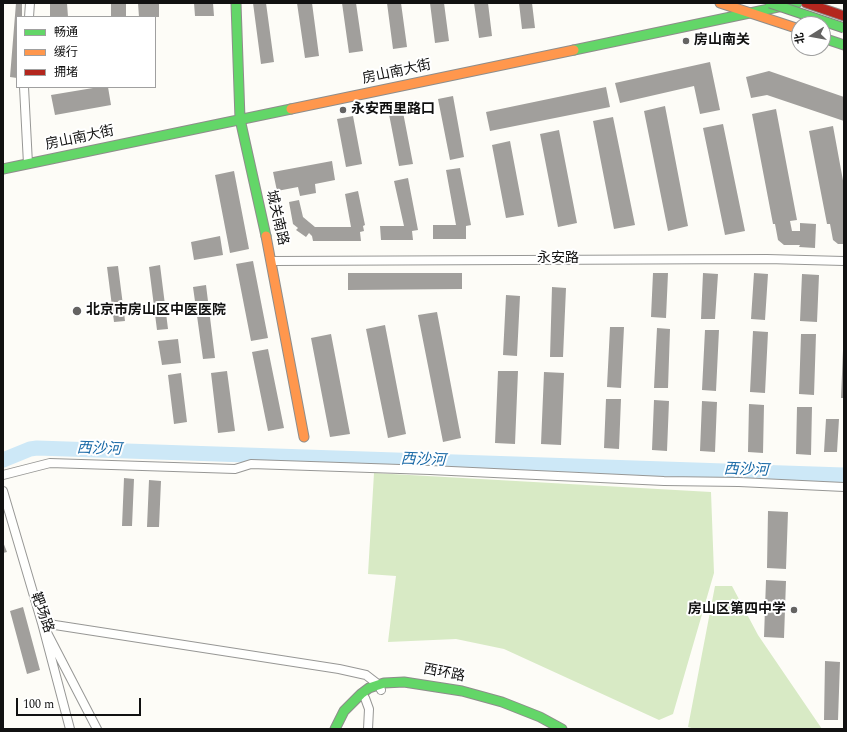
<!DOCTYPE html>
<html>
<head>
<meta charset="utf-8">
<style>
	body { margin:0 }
	#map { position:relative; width:847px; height:732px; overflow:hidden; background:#fdfcf7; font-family:Spectral,"Noto Sans SC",serif }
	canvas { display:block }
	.frame { position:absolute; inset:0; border:4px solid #111; pointer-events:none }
	.legend { position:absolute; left:16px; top:16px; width:140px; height:72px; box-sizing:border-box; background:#fff; border:1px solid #a0a0a0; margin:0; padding:5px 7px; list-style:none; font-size:12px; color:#111 }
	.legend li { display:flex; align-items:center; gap:8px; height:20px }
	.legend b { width:20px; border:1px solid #a0a0a0 }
	.north { position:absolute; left:791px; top:16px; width:40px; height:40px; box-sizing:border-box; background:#fff; border:1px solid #a0a0a0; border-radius:50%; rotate:259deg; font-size:11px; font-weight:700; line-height:16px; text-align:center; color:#111 }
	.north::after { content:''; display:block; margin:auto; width:14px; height:18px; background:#646362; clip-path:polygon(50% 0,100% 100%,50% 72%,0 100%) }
	.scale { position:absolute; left:16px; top:698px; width:125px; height:18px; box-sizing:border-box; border:2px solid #111; border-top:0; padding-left:5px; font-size:12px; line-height:14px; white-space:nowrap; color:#111; -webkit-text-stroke:3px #fff; paint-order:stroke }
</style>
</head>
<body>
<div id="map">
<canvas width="847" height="732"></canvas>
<div class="frame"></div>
<ul class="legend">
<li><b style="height:5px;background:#63d668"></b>畅通</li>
<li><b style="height:5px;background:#ff974d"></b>缓行</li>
<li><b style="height:5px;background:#b3261e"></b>拥堵</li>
</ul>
<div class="north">北</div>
<div class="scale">100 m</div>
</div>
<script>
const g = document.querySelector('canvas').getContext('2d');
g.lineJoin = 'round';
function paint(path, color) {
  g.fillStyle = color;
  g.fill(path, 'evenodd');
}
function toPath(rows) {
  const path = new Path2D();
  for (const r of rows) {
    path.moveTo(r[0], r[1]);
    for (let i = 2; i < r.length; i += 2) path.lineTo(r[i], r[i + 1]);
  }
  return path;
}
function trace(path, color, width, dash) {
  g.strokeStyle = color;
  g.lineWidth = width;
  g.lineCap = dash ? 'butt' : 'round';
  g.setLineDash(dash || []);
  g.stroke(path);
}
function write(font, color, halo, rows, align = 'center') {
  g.font = font + ' Spectral,"Noto Sans SC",serif';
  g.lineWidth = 4;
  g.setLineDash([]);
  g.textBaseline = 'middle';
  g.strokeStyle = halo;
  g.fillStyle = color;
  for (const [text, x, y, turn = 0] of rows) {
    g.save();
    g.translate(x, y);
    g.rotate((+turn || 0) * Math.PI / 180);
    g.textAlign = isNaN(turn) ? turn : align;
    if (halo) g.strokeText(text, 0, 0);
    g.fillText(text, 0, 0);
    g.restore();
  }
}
paint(toPath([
	[374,473,711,492,714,573,673,714,659,720,504,649,456,639,388,642,396,576,368,574],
	[715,586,732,586,758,635,822,729,695,729,688,727]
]), '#d8eac5');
trace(toPath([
	[3,460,30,449,37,448,844,475]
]), '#cde8f7', 15);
paint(toPath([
	[16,3,22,3,22,17,17,17,17,78,10,77],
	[50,3,67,3,68,17,50,17],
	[111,3,126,3,126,17,111,17],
	[138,3,159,3,159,17,139,17],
	[194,3,213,3,214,16,195,16],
	[253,3,266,3,274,62,261,64],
	[297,3,312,3,319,56,305,58],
	[342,3,356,3,363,51,349,53],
	[387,3,401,3,407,47,393,49],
	[430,3,444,3,449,41,435,43],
	[474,3,488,3,492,36,479,38],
	[519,3,532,3,535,28,522,29],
	[710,62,720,110,700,114,694,86,620,103,615,83],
	[769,71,844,97,844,121,767,95,751,98,746,77],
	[99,87,108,87,111,105,55,115,51,95],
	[606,87,610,107,490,131,486,112],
	[453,96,464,157,450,160,438,99],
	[665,106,688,226,668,231,644,111],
	[402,107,413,164,399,166,388,109],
	[776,109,797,220,790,221,792,231,800,231,800,223,816,224,815,248,799,247,800,245,784,245,778,240,775,224,773,224,752,114],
	[353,116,362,164,346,167,337,119],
	[613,117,635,225,614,229,593,121],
	[723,124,745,231,725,235,703,128],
	[833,126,844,186,844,244,838,244,833,240,830,224,827,224,809,131],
	[559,130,577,223,558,227,540,134],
	[510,141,524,215,506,218,492,145],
	[332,161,335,180,315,184,316,193,300,196,298,187,277,191,273,172],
	[460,168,471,225,466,226,466,239,433,239,433,225,456,225,446,170],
	[234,171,249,249,230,253,215,175],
	[408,178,418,230,412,231,413,240,381,240,380,226,404,226,394,181],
	[358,191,365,225,363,226,364,231,360,232,361,241,313,241,312,236,309,233,306,237,296,230,298,228,293,224,289,202,299,200,303,217,315,227,351,227,345,194],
	[220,236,223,255,194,260,191,242],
	[253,261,268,338,251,341,236,264],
	[160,265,168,329,157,330,149,267],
	[118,266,125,321,114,322,107,267],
	[348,273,462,273,462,289,348,290],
	[653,273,668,273,666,318,651,317],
	[703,273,718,274,715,319,701,319],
	[754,273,768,274,765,320,751,319],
	[802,274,819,275,817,322,800,321],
	[206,285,215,358,203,359,193,287],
	[552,287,566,288,563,357,550,357],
	[506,295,520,296,517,356,503,355],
	[437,312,461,438,443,442,418,315],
	[385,325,406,434,388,438,366,329],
	[610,327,624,327,621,388,607,387],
	[657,328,670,329,668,388,654,388],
	[705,330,719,330,716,391,702,390],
	[753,331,768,332,765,393,750,392],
	[331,334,350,434,330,437,311,338],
	[801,334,816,334,814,395,799,394],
	[178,339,181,363,162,365,158,341],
	[268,349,284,428,268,431,252,352],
	[843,350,844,350,844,398,841,398],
	[227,371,235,431,218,433,211,373],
	[498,371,518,371,515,444,495,443],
	[544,372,564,373,561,445,541,444],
	[181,373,187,422,174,424,168,375],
	[606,399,621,399,619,449,604,448],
	[654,400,669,401,667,451,652,450],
	[702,401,717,402,715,452,700,451],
	[749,404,764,405,763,453,748,452],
	[797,407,812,407,811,455,796,454],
	[826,419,839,419,837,452,824,452],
	[124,478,134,479,132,526,122,526],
	[149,480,161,481,159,527,147,527],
	[768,511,788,512,786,569,767,568],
	[3,542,7,552,3,553],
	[766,580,786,581,784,638,764,637],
	[23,607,40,670,27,674,10,611],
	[825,661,840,662,838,720,824,720]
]), '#a19f9c');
const street = toPath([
	[29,17,30,3],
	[24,87,28,164],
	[272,261,767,259,844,261],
	[3,475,50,463,235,469,251,464,430,470,664,481,739,482,844,487],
	[3,491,42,623,97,729],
	[365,698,369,709,368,729],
	[70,729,42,623,339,669,366,675,379,685,381,690]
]);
const fast = toPath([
	[236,3,240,119,266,236],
	[823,38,844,45],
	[574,50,797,3],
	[3,169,291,109],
	[335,729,344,711,361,694,369,688,384,683,404,682,462,691,502,702,540,717,562,729]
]);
const slow = toPath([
	[720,3,799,29],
	[291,109,574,50],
	[266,236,304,437]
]);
const jam = toPath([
	[806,3,844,16]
]);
trace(street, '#979795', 10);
trace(fast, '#8e8d8b', 11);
trace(slow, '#8e8d8b', 11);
trace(jam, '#8e8d8b', 11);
trace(street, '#fffffe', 8);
trace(fast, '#63d668', 9);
trace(slow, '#ff974d', 9);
trace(jam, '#b3261e', 9);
const fastBridge = toPath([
	[770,3,844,28]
]);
trace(fastBridge, '#858482', 11, []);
trace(fastBridge, '#63d668', 9);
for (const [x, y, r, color] of [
	[686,41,4,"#646362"],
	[343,110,4,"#646362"],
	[77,311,5,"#646362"],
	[794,610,4,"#646362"]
]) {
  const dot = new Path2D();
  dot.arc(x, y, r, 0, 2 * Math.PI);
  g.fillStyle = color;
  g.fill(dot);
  trace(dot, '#fff', 1.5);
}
write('bold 14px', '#111', '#fff', [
	["房山南关",694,41],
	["永安西里路口",351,110],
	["北京市房山区中医医院",86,311],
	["房山区第四中学",786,610,"right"]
], 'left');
write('14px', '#111', '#fff', [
	["房山南大街",397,73,-12],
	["房山南大街",80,139,-12],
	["城关南路",276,218,77],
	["永安路",558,259],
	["靶场路",41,613,70],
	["西环路",444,674,11]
]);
write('italic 15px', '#1768a6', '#fff', [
	["西沙河",99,450,2],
	["西沙河",423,461,2],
	["西沙河",746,471,2]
]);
</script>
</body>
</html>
